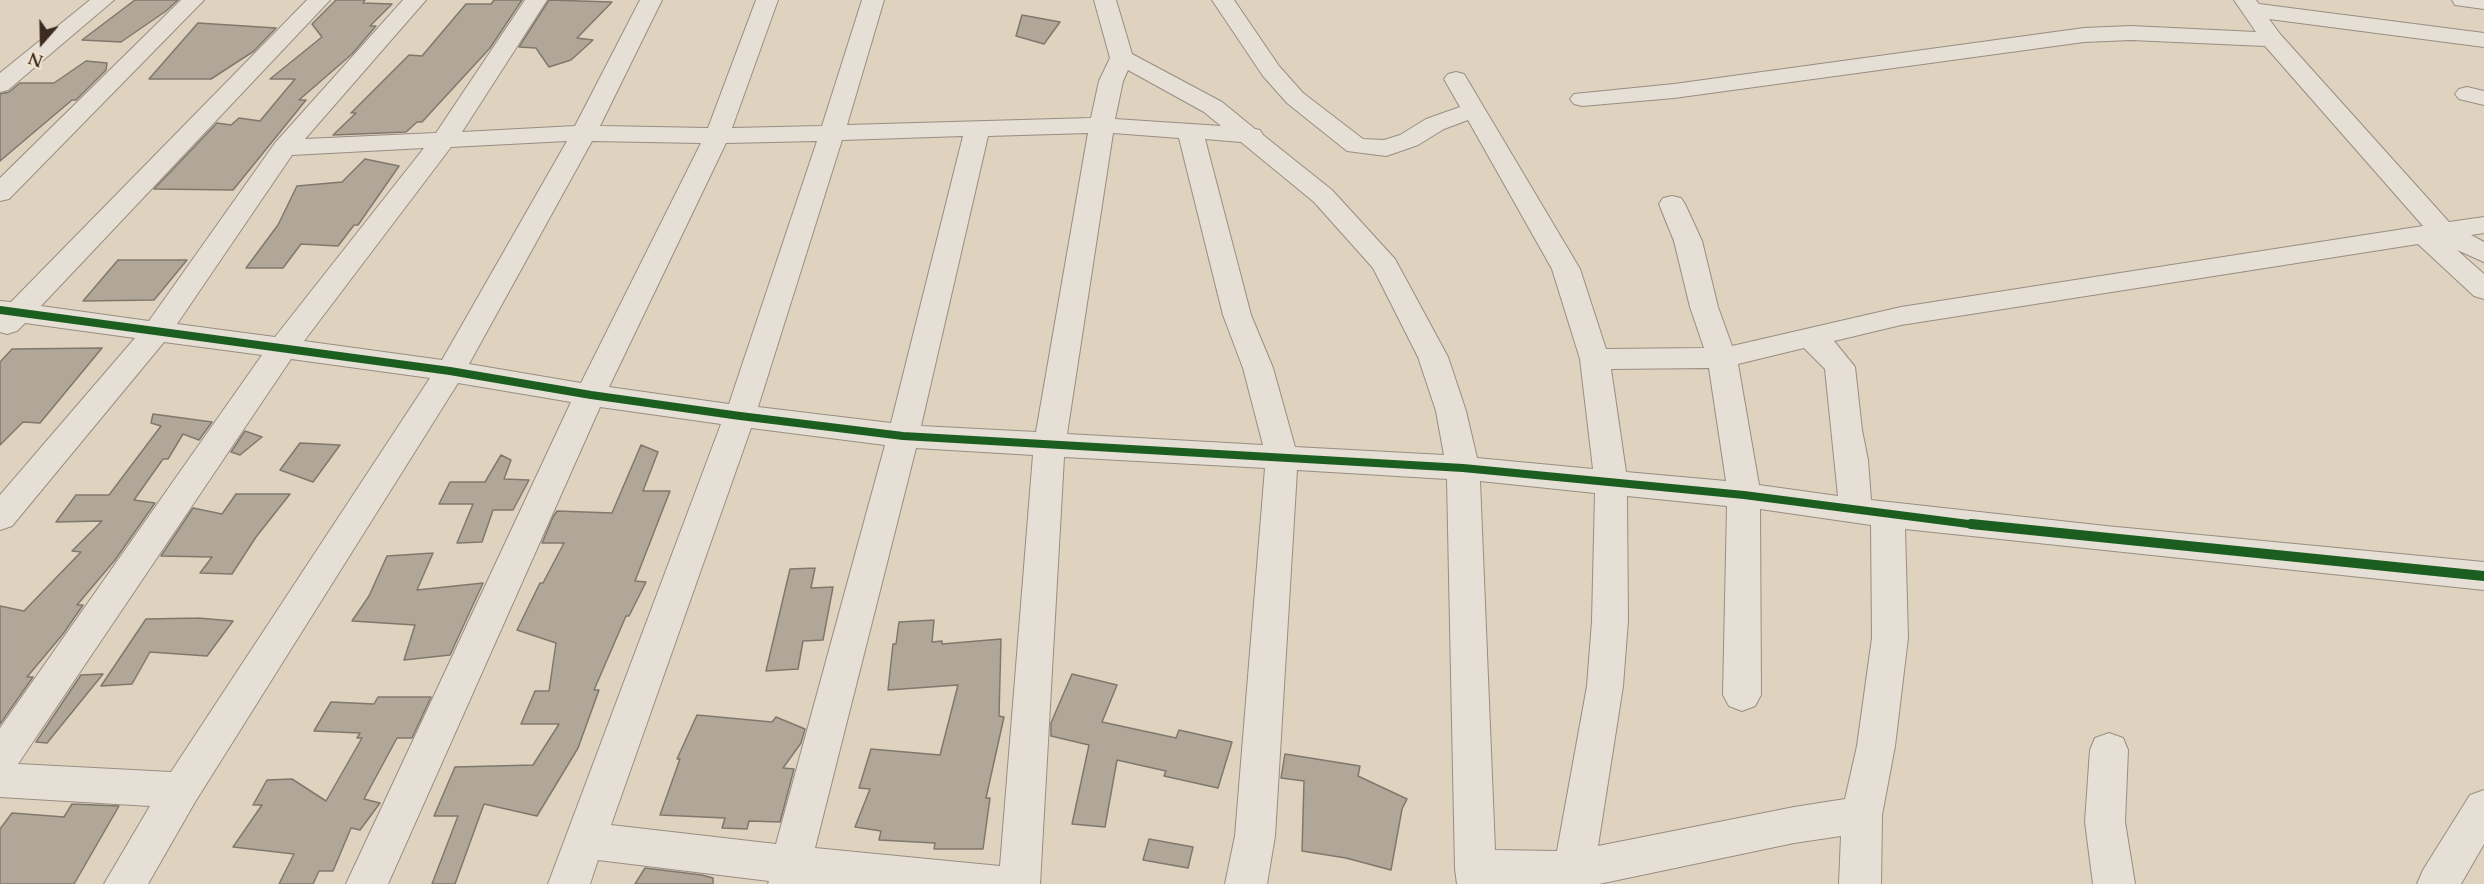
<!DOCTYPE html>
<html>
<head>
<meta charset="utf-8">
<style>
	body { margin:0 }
	#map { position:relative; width:2484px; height:884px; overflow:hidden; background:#dfd2be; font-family:Cardo,serif }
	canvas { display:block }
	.north { position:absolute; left:12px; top:12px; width:60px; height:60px; -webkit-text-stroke:4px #f3e4cc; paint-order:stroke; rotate:200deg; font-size:16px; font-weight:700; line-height:24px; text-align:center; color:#3d2b22 }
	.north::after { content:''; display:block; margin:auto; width:21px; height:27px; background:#3d2b22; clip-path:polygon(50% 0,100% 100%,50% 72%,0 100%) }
</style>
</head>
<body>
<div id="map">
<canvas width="2484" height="884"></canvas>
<div class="north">N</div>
</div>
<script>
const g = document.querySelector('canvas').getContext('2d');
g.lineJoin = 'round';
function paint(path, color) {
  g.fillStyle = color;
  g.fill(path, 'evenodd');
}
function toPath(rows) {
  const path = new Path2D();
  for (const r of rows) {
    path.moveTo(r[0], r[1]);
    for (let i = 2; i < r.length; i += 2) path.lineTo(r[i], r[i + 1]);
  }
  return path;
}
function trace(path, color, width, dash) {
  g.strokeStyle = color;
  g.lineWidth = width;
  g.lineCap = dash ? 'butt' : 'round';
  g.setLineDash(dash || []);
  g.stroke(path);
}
const building = toPath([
	[135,0,178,0,166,11,121,42,82,40,135,0],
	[336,0,365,0,363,3,392,4,370,26,376,26,352,54,299,100,306,100,233,190,154,189,217,123,231,125,239,118,260,121,295,79,270,79,322,37,312,24,336,0],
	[494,0,522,0,490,48,422,122,417,122,406,132,333,135,356,113,351,113,409,55,422,56,466,4,491,4,494,0],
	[549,0,612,2,577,38,593,40,571,60,549,67,536,48,519,47,549,0],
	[1022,15,1060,22,1044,44,1016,36,1022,15],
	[198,23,276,28,254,51,211,79,149,79,198,23],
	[86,61,107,63,106,70,76,100,72,100,0,161,0,94,9,92,20,83,54,83,86,61],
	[365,159,399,166,358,225,354,225,338,246,301,244,283,268,246,268,278,225,297,186,342,182,365,159],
	[118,260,187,260,154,300,83,301,118,260],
	[102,348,40,423,23,422,0,445,0,362,12,349,102,348],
	[153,414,212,422,199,440,183,434,168,459,163,459,134,500,155,503,115,560,77,605,83,605,63,634,27,677,33,677,0,724,0,606,24,611,81,552,72,551,102,521,56,522,76,495,109,495,161,426,151,423,153,414],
	[245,431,262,437,240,455,231,452,245,431],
	[300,443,340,445,313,482,280,470,300,443],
	[641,445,658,452,643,491,670,491,635,581,646,582,629,616,626,616,594,690,599,690,578,748,537,816,484,804,455,884,432,884,458,816,434,816,455,767,533,765,559,724,521,724,535,691,549,691,556,643,517,630,540,583,543,583,564,543,542,543,553,517,557,511,612,513,641,445],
	[501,455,511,460,504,479,529,480,513,510,493,510,482,542,457,543,473,504,439,504,450,482,485,482,501,455],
	[236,494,290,494,256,537,232,574,200,573,212,557,161,556,193,508,222,514,236,494],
	[433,553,417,590,483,583,450,655,404,660,415,625,352,621,369,596,387,556,433,553],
	[815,568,811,588,833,587,823,640,803,641,798,669,766,671,790,569,815,568],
	[198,618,233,621,207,656,150,652,132,684,101,686,146,619,198,618],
	[934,620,932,642,942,641,942,644,1001,639,999,716,1004,717,986,798,990,798,983,849,934,849,935,843,879,840,881,831,855,827,870,789,859,788,871,749,940,755,958,685,888,690,893,644,896,644,899,622,934,620],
	[103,674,47,743,36,742,81,675,103,674],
	[1072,674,1117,685,1102,722,1176,738,1179,730,1232,742,1218,788,1164,776,1166,771,1117,760,1105,827,1072,824,1089,745,1051,736,1051,723,1072,674],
	[378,697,431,697,412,738,397,738,364,799,380,803,360,830,351,828,333,871,319,871,313,884,279,884,294,854,233,847,262,805,253,805,267,780,292,779,326,801,362,738,357,738,360,733,314,731,331,702,374,704,378,697],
	[697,715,772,722,776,717,805,729,801,743,783,768,794,769,780,822,749,821,747,829,722,828,725,818,660,815,680,759,677,759,697,715],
	[1285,754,1360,766,1358,776,1407,799,1402,809,1391,870,1346,858,1302,851,1304,781,1281,778,1285,754],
	[72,804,119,806,74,884,0,884,0,829,12,813,64,817,72,804],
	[1149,839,1193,847,1188,868,1143,860,1149,839],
	[645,868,702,875,713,878,713,884,635,884,645,868]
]);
paint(building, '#b0a799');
trace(building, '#81786d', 1.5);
const minor = toPath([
	[90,0,114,0,8,90,0,92,0,73,90,0],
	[181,0,204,0,9,199,0,201,0,178,181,0],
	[307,0,330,0,41,306,149,321,275,143,403,0,426,0,305,139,436,133,525,0,547,0,462,132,575,126,640,0,662,0,600,126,708,128,756,0,778,0,732,128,822,126,862,0,884,0,847,125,1091,118,1099,81,1110,58,1094,0,1116,0,1132,54,1222,102,1255,129,1260,130,1263,135,1332,190,1395,259,1448,357,1466,411,1477,458,1593,469,1580,359,1552,269,1468,120,1444,129,1418,145,1395,153,1386,156,1347,151,1287,103,1263,76,1212,0,1234,0,1279,66,1303,93,1363,139,1384,140,1400,135,1426,119,1460,107,1444,79,1448,74,1456,72,1464,74,1580,269,1606,349,1704,348,1690,307,1674,241,1659,204,1663,198,1672,196,1681,198,1685,204,1702,241,1718,307,1732,346,1901,307,2423,226,2265,46,2131,40,2084,42,1674,98,1582,106,1574,104,1570,99,1574,94,1674,84,2084,28,2131,26,2256,32,2234,0,2256,0,2259,4,2484,33,2484,47,2269,19,2280,34,2449,222,2484,217,2484,233,2471,235,2484,242,2484,262,2457,250,2484,274,2484,299,2474,296,2418,244,1901,325,1834,341,1855,367,1862,430,1868,460,1871,500,2106,526,2484,562,2484,590,1905,529,1908,638,1895,746,1882,815,1881,884,1839,884,1841,836,1794,843,1599,884,1457,884,1455,869,1447,479,1297,470,1275,836,1267,884,1225,884,1235,836,1265,468,1064,457,1040,884,768,884,769,881,598,860,590,884,548,884,721,424,600,407,388,884,346,884,571,402,458,383,195,802,148,884,104,884,150,806,0,797,0,728,262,355,164,342,12,526,0,530,0,495,135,338,25,323,17,331,7,334,0,332,0,301,11,302,307,0],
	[1128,70,1204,112,1221,126,1115,119,1123,81,1128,70],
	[1088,133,1036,432,921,426,988,136,1088,133],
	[1113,133,1179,138,1223,315,1243,368,1263,445,1067,434,1113,133],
	[963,136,891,423,758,407,842,140,963,136],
	[1205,139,1241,142,1314,202,1373,268,1418,357,1436,411,1444,455,1295,447,1273,368,1251,315,1205,139],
	[567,141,442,360,304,341,451,147,567,141],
	[592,141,701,143,581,383,469,364,592,141],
	[817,141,729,404,609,387,726,143,817,141],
	[424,148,275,337,177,324,292,155,424,148],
	[1804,348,1825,369,1838,496,1759,485,1738,364,1804,348],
	[291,359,430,378,171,772,18,764,291,359],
	[1709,368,1726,481,1626,472,1611,369,1709,368],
	[751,428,885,445,776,844,611,825,751,428],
	[916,448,1033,455,1000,866,815,848,916,448],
	[1480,481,1595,493,1592,621,1587,686,1557,851,1495,850,1480,481],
	[1627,496,1727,506,1723,695,1729,706,1742,711,1755,706,1761,695,1760,509,1871,525,1872,638,1857,746,1845,799,1794,807,1598,846,1623,686,1628,621,1627,496],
	[2452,0,2484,0,2484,9,2455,5,2452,0],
	[2467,87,2484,91,2484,105,2459,99,2455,94,2459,89,2467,87],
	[2109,733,2123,738,2128,750,2125,822,2135,884,2093,884,2085,822,2090,750,2095,738,2109,733],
	[2484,790,2484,844,2461,884,2417,884,2423,870,2470,795,2484,790]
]);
trace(minor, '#988e82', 2);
paint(minor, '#e5dfd5');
trace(toPath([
	[0,310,450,371,591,395,740,416,903,436,1463,468,1744,495,1984,526]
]), '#1b5e20', 8);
trace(toPath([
	[1971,524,2484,576]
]), '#1b5e20', 10);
</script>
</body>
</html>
